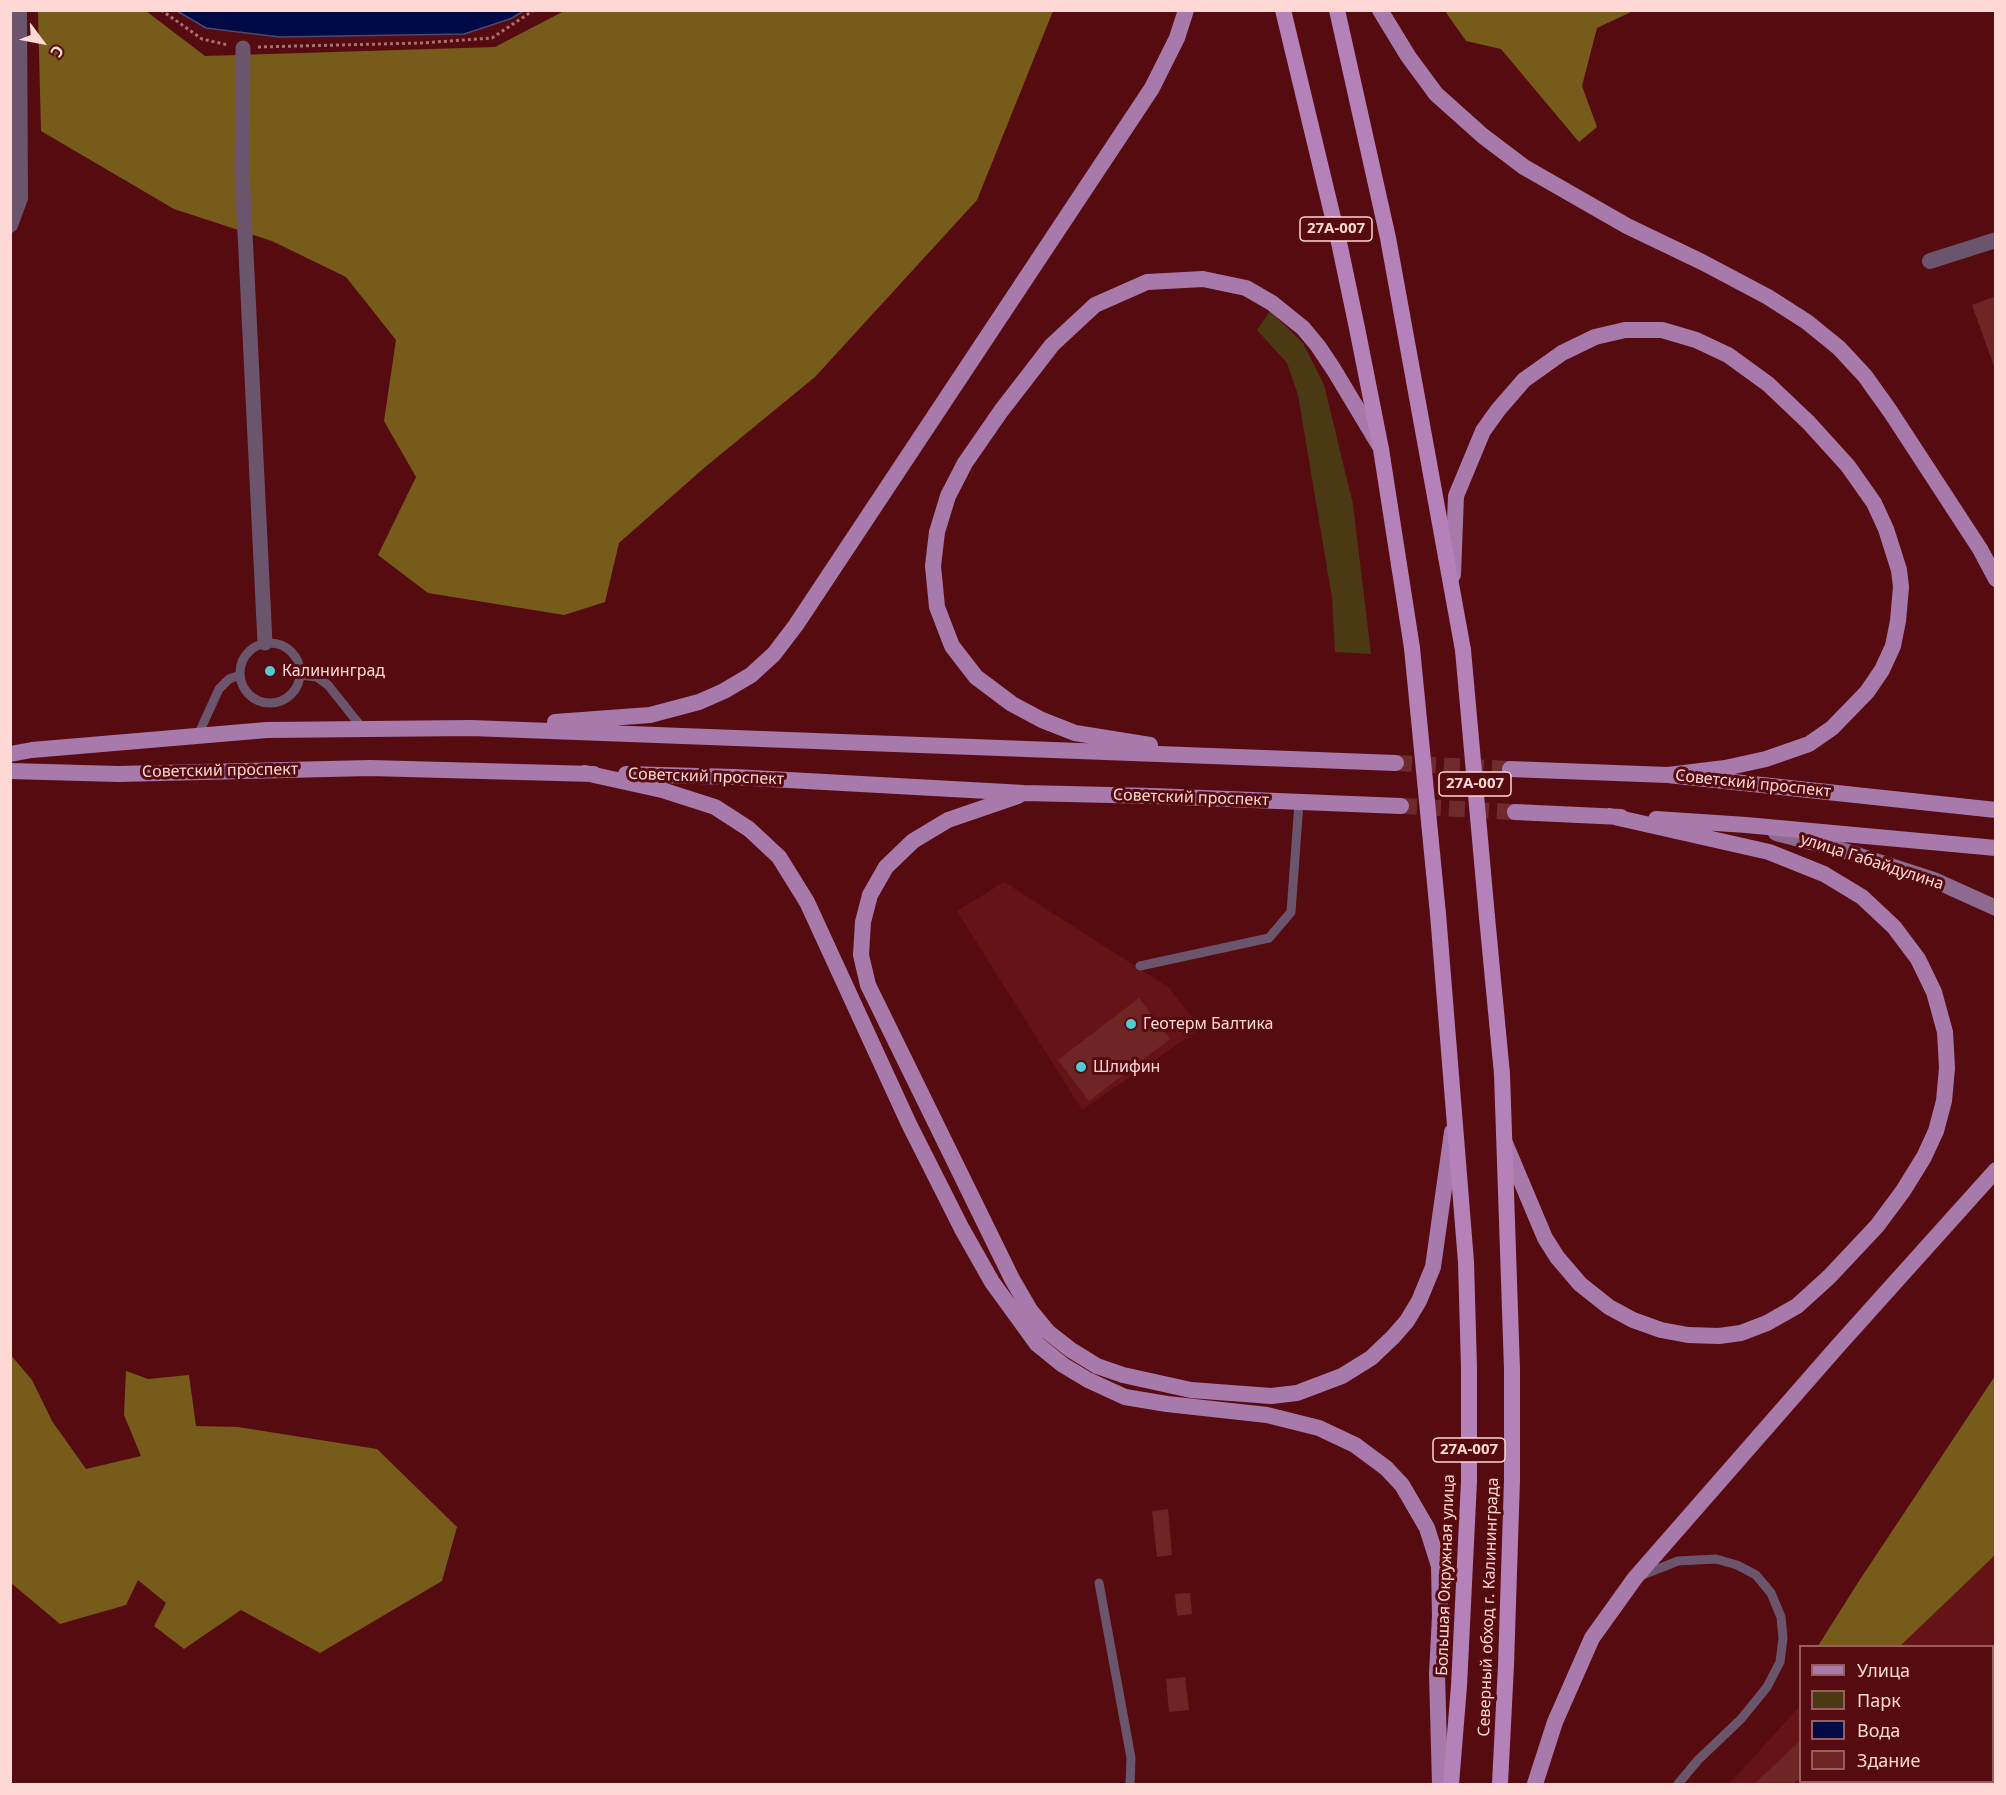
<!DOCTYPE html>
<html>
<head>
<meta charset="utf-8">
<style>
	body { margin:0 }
	#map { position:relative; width:2006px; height:1795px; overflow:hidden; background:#560b10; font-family:"Noto Sans",sans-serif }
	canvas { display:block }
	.frame { position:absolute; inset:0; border:12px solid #fed8d5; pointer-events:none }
	.legend { position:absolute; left:1799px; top:1645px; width:195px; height:138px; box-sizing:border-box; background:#560b10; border:2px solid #995d5f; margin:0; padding:8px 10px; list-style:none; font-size:18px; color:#fed8d5 }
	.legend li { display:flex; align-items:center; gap:12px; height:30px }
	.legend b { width:30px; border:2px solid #995d5f }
	.north { position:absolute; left:12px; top:12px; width:60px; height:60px; -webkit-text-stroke:4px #560b10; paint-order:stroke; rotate:122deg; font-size:16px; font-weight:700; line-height:24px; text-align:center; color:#fed8d5 }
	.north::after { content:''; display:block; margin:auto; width:21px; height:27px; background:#fed8d5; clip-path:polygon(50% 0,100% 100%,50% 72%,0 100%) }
</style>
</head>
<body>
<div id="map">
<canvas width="2006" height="1795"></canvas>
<div class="frame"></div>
<ul class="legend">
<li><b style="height:8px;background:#a87aac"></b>Улица</li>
<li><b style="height:16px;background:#4a3913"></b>Парк</li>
<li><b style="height:16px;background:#000a45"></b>Вода</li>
<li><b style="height:16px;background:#702525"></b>Здание</li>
</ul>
<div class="north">С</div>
</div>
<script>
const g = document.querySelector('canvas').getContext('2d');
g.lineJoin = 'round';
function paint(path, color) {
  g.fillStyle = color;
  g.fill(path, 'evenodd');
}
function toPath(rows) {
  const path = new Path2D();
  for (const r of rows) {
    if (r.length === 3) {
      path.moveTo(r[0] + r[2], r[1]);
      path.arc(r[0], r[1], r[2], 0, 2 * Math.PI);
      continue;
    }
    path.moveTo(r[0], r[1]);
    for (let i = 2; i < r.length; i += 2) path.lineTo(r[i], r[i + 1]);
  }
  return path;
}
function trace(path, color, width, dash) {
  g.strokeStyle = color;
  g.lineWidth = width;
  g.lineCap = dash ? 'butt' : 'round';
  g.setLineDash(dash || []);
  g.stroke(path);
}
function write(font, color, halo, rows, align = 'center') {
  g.font = font + ' "Noto Sans",sans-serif';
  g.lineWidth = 6;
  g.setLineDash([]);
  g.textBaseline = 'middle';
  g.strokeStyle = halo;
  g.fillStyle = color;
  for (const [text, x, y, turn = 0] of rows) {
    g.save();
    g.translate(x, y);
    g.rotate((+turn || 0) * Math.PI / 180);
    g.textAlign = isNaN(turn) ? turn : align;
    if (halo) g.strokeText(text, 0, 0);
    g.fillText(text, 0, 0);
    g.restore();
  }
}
paint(toPath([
	[1004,882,1168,987,1201,1028,1082,1110,957,911],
	[1995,1487,1995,1784,1729,1784,1800,1706,1800,1782,1992,1782,1992,1646,1854,1646]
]), '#661317');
paint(toPath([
	[1270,311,1303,343,1324,385,1353,504,1371,654,1335,652,1332,598,1298,395,1287,363,1257,330]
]), '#4a3913');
paint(toPath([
	[38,11,146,11,205,56,495,47,564,11,1053,11,977,200,815,377,704,468,619,543,605,602,564,615,428,593,378,555,416,477,384,421,396,340,346,277,272,241,174,209,41,131],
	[1445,11,1633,11,1597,28,1582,86,1597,127,1579,142,1501,49,1466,41],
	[10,1354,32,1380,52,1421,86,1469,141,1456,124,1415,126,1371,148,1379,189,1375,196,1426,238,1427,377,1449,457,1527,442,1581,320,1653,241,1610,184,1649,154,1626,166,1603,138,1580,126,1605,60,1624,11,1583],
	[1995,1376,1996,1552,1992,1558,1900,1646,1818,1646,1859,1581]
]), '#775b1b');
const water = toPath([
	[177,11,524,11,510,19,464,34,279,37,206,28,177,11]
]);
paint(water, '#000a45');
trace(water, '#4c4870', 1.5);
paint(toPath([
	[1996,296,1996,369,1995,369,1972,305],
	[1139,998,1170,1039,1089,1101,1058,1060],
	[1168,1509,1172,1555,1157,1557,1152,1511],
	[1190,1593,1192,1614,1177,1616,1175,1594],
	[1185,1677,1189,1710,1169,1712,1166,1679],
	[1800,1741,1800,1778,1793,1784,1754,1784]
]), '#702525');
trace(toPath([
	[1396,763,1510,769],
	[1401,806,1515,812]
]), '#6f2a2e', 16, [16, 8]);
trace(toPath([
	[161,10,202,39,228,45],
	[258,47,421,43,492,38,534,10]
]), '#a97071', 3, [3, 3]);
trace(toPath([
	[270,673,30],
	[300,675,317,677,328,685,363,729],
	[198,735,219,689,229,679,240,675],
	[1140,966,1269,938,1291,912,1299,803],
	[1640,1576,1678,1561,1716,1559,1737,1565,1756,1575,1771,1593,1781,1617,1783,1638,1780,1662,1767,1687,1741,1719,1698,1760,1678,1784],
	[1099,1583,1131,1758,1130,1784]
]), '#6b556d', 9);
trace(toPath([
	[243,48,242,171,265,643]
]), '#6b556d', 15);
trace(toPath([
	[10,225,20,198,19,10],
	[1930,261,1996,240]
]), '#6b556d', 16);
trace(toPath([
	[1776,833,1842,850,1934,880,1996,908]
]), '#8e6a91', 16);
trace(toPath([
	[1380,10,1408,56,1436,94,1483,136,1524,167,1627,226,1702,262,1768,297,1807,322,1839,348,1865,376,1890,411,1980,549,1996,579],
	[1453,575,1456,496,1483,431,1498,410,1524,380,1562,353,1595,337,1625,330,1662,330,1696,340,1728,355,1768,384,1809,423,1848,466,1874,503,1886,529,1899,570,1901,587,1898,621,1893,646,1882,670,1867,692,1832,728,1809,744,1766,759,1725,768,1668,775],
	[555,722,650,715,699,702,724,691,751,675,774,654,796,625,1152,88,1177,38,1186,10],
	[1150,745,1075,733,1042,720,1012,704,976,677,952,646,937,607,933,566,937,532,948,496,965,463,1001,411,1052,345,1095,305,1147,282,1203,279,1246,288,1272,303,1303,328,1318,346,1334,370,1379,445],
	[10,754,32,750,267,730,471,728,1396,763],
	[1510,769,1668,775,1996,810],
	[10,771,118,774,370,768,594,774],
	[585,773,662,790,715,807,749,829,779,857,807,902,909,1124,962,1229,992,1282,1037,1344,1063,1365,1088,1380,1125,1397,1167,1404,1267,1415,1319,1428,1355,1445,1386,1468,1402,1485,1427,1528,1439,1566,1440,1616,1437,1673,1440,1784],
	[626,774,734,777,1024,793,1154,796,1401,806],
	[1018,796,948,820,913,841,886,867,870,895,863,922,861,955,868,985,1012,1279,1030,1310,1048,1332,1071,1350,1097,1366,1123,1375,1191,1390,1271,1396,1297,1393,1342,1376,1371,1358,1393,1337,1407,1321,1419,1301,1433,1267,1452,1132],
	[1515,812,1621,817],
	[1656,819,1746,825,1996,848],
	[1505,1143,1545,1238,1557,1257,1580,1284,1609,1307,1633,1320,1661,1330,1688,1335,1719,1336,1741,1333,1767,1323,1797,1306,1829,1277,1877,1226,1903,1191,1924,1157,1936,1131,1944,1101,1947,1068,1945,1032,1934,992,1918,959,1894,927,1862,897,1824,874,1769,852,1610,816],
	[1535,1784,1555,1722,1592,1638,1635,1578,1837,1347,1996,1170]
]), '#a87aac', 16);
trace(toPath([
	[1283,10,1340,247,1357,328,1381,449,1412,648],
	[1337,10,1388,238,1463,650],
	[1438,914,1466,1262,1469,1368,1469,1481,1459,1686,1451,1784],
	[1487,917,1502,1074,1512,1369,1512,1480,1506,1665,1500,1784]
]), '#b482b8', 16);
trace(toPath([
	[1412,648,1438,914],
	[1463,650,1487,917]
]), '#b482b8', 16);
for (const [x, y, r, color] of [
	[270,671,6,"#52cbd7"],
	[1131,1024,6,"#52cbd7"],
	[1081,1067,6,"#52cbd7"]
]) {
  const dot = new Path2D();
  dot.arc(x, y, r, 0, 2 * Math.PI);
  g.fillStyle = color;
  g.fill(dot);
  trace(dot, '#560b10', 2);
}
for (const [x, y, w] of [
	[1336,229,72],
	[1475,784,72],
	[1469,1450,72]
]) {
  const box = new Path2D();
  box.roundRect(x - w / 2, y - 12, w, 24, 4.5);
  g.fillStyle = '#560b10';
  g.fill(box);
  trace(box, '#fed8d5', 1.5);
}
write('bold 15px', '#fed8d5', null, [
	["27А-007",1336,229],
	["27А-007",1475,784],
	["27А-007",1469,1450]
]);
write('16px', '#fed8d5', '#560b10', [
	["Калининград",282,671],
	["Геотерм Балтика",1143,1024],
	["Шлифин",1093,1067]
], 'left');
write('16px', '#fed8d5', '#560b10', [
	["Советский проспект",220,771,-1],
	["Советский проспект",706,777,2],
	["Советский проспект",1753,784,6],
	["Советский проспект",1191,798,2],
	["улица Габайдулина",1872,862,18],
	["Большая Окружная улица",1446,1575,-88],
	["Северный обход г. Калининграда",1489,1607,-88]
]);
</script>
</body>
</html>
